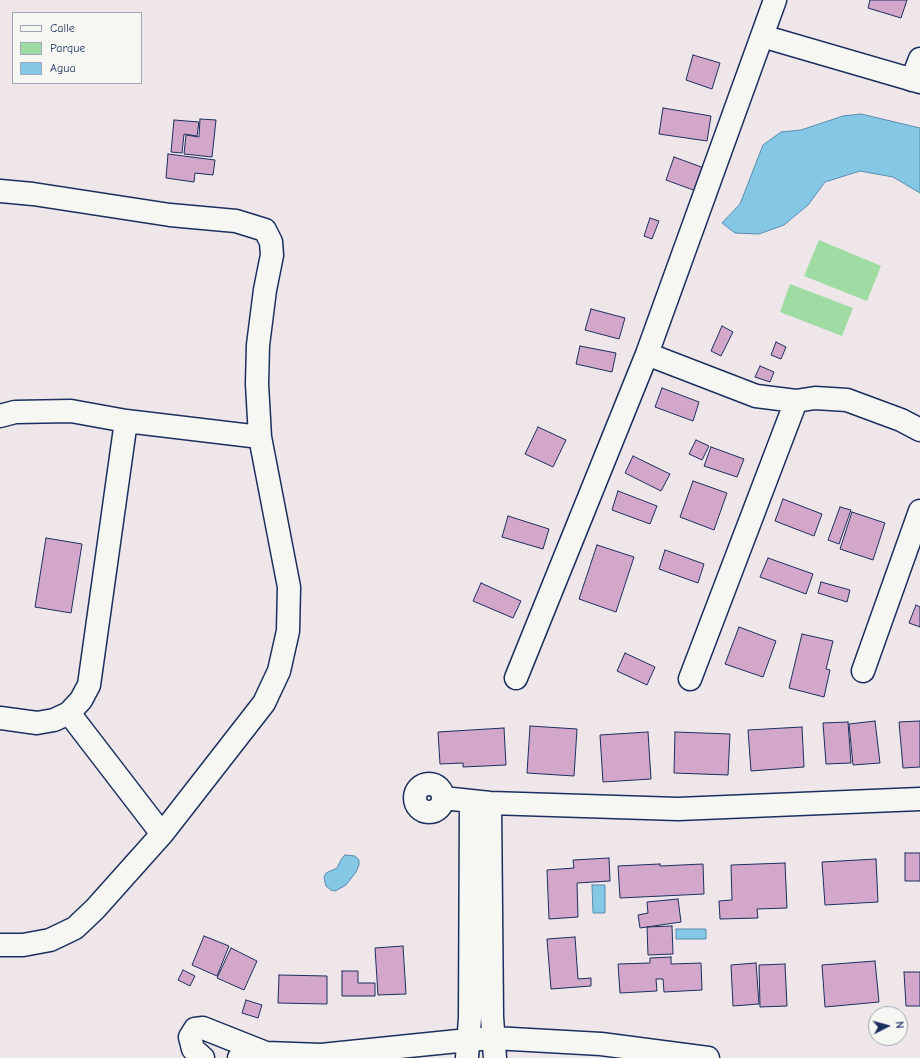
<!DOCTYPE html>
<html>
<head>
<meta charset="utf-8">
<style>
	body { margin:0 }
	#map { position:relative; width:920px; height:1058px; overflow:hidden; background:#efe6ea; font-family:"Comic Neue",sans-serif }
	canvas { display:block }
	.legend { position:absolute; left:12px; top:12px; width:130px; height:72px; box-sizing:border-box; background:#f6f6f2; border:1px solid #9ea6b7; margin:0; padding:5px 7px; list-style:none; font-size:12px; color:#1b2f5e }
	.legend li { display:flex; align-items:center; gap:8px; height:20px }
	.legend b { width:20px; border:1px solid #9ea6b7 }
	.north { position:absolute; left:868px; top:1006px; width:40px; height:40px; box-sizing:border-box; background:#f6f6f2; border:1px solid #9ea6b7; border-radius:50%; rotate:84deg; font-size:11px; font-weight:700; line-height:16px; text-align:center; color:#1b2f5e }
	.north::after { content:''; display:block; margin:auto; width:14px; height:18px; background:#1b2f5e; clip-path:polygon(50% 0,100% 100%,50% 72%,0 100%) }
</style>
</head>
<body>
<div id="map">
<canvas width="920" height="1058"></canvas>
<ul class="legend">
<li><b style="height:5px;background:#f6f6f2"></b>Calle</li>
<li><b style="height:11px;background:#9edca4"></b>Parque</li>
<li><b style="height:11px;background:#84c8e5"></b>Agua</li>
</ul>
<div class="north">N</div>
</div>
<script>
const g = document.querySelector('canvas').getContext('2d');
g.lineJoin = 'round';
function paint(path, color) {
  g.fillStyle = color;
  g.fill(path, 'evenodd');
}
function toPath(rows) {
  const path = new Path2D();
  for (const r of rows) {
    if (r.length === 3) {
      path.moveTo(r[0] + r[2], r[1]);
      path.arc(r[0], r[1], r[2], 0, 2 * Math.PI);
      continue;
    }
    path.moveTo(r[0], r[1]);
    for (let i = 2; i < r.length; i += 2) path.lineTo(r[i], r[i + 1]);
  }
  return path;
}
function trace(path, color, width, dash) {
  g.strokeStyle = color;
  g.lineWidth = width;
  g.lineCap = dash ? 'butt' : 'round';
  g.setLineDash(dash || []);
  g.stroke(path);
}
paint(toPath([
	[819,240,881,266,867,301,804,276],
	[790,284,853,308,842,336,780,312]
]), '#9edca4');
const water = toPath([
	[861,114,920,128,920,193,893,177,860,171,825,182,808,205,784,225,759,234,735,233,722,223,740,204,763,145,781,132,801,130,843,116,861,114],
	[345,855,355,856,359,860,359,865,356,872,346,885,339,889,335,891,331,890,326,886,325,882,324,877,326,873,337,868,342,858,345,855],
	[592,885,605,885,605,913,593,913,592,885],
	[676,929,706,929,706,939,676,939,676,929]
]);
paint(water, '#84c8e5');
trace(water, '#5a8baf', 1);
const building = toPath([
	[870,0,907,0,901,18,868,8,870,0],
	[693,55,720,63,712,89,686,80,693,55],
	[663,108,711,116,707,141,659,134,663,108],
	[200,119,216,120,212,157,184,154,186,135,199,137,200,119],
	[174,120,199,122,197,136,184,134,182,153,171,152,174,120],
	[168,154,215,160,213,175,195,173,194,182,166,178,168,154],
	[674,157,704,168,696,191,666,180,674,157],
	[650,218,659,221,652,239,644,236,650,218],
	[591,309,625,318,619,339,585,330,591,309],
	[722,326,733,332,721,356,711,351,722,326],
	[776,342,786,347,781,359,771,355,776,342],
	[580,346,616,353,612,372,576,364,580,346],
	[760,366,774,372,770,382,755,377,760,366],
	[662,388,699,402,693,421,655,407,662,388],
	[538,427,566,440,553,467,525,454,538,427],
	[696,440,709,446,702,460,689,454,696,440],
	[711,447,744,459,737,477,704,466,711,447],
	[633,456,670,474,661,491,625,473,633,456],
	[693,481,727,493,714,530,680,517,693,481],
	[618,491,657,506,650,524,612,510,618,491],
	[783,499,822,514,814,536,775,521,783,499],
	[840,507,851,510,839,544,828,540,840,507],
	[852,512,885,523,873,560,840,549,852,512],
	[508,516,549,529,543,549,502,537,508,516],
	[46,538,82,544,71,613,35,607,46,538],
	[597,545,634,557,616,612,579,599,597,545],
	[665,550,704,564,698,583,659,569,665,550],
	[768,558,813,574,806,594,760,577,768,558],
	[821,582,850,590,847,602,818,593,821,582],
	[481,583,521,601,513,618,473,601,481,583],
	[916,605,920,607,920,627,909,623,916,605],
	[739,627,776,641,763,677,725,664,739,627],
	[802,634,833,641,826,669,830,670,824,697,789,688,802,634],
	[625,653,655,667,647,685,617,671,625,653],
	[875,721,880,763,853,765,849,724,875,721],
	[920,721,920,767,903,768,899,722,920,721],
	[848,722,851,763,826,764,823,723,848,722],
	[530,726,577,729,574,776,527,773,530,726],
	[802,727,804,767,751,771,748,730,802,727],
	[504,728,506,765,463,767,463,763,440,764,438,732,504,728],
	[648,732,651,779,603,782,600,735,648,732],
	[675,732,730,734,728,775,674,773,675,732],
	[905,853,920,853,920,881,905,881,905,853],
	[609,858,610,881,577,883,578,917,549,919,547,870,574,868,573,860,609,858],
	[876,859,878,902,825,905,822,862,876,859],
	[785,863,787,908,757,909,758,918,720,919,719,901,732,900,731,865,785,863],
	[660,864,660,866,703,864,704,894,620,898,618,866,660,864],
	[678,899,681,922,640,928,638,915,648,913,647,902,678,899],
	[672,926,673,954,648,955,647,927,672,926],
	[204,936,229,946,217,976,192,965,204,936],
	[575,937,578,979,591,978,591,986,551,989,547,939,575,937],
	[403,946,406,994,378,995,375,948,403,946],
	[231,948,257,961,244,990,217,978,231,948],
	[671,957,671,964,701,963,702,990,664,992,663,979,656,979,657,991,620,993,618,964,650,963,650,958,671,957],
	[875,961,879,1002,825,1007,822,965,875,961],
	[756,963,759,1004,733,1006,731,965,756,963],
	[785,964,787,1006,760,1007,759,965,785,964],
	[183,970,195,976,190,986,178,980,183,970],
	[342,971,358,971,358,983,375,983,375,996,342,996,342,971],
	[904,972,920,972,920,1006,906,1006,904,972],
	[279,975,327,976,327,1004,278,1003,279,975],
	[246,1000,262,1005,258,1018,242,1013,246,1000]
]);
paint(building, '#d2a7ca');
trace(building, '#1b2f5e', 1);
const street = toPath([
	[762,36,920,82],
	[912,80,920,59],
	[0,191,33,194,170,215,236,221,265,230,271,242,272,255,265,290,258,345,257,384,260,437,289,587,288,631,279,671,264,703,162,834,95,909,75,928,50,940,23,945,0,945],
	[647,354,756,396,796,401,815,398,847,400,901,420,920,430],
	[0,416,15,412,71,411,126,421,260,437],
	[863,671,920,511],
	[516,678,647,354,775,0],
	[690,679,796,401],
	[69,713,162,834],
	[0,718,37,723,54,720,69,713,81,700,89,685,126,421],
	[429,798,14],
	[443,798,490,803,678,809,920,799],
	[490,803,492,1017,495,1058],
	[203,1058,193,1049,190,1037,195,1029,203,1028,266,1053],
	[239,1058,267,1053,321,1055,468,1040,494,1038,601,1044,708,1058],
	[467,1058,470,1018,471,801]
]);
trace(street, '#1b2f5e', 25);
trace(street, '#f6f6f2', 22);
</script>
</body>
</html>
